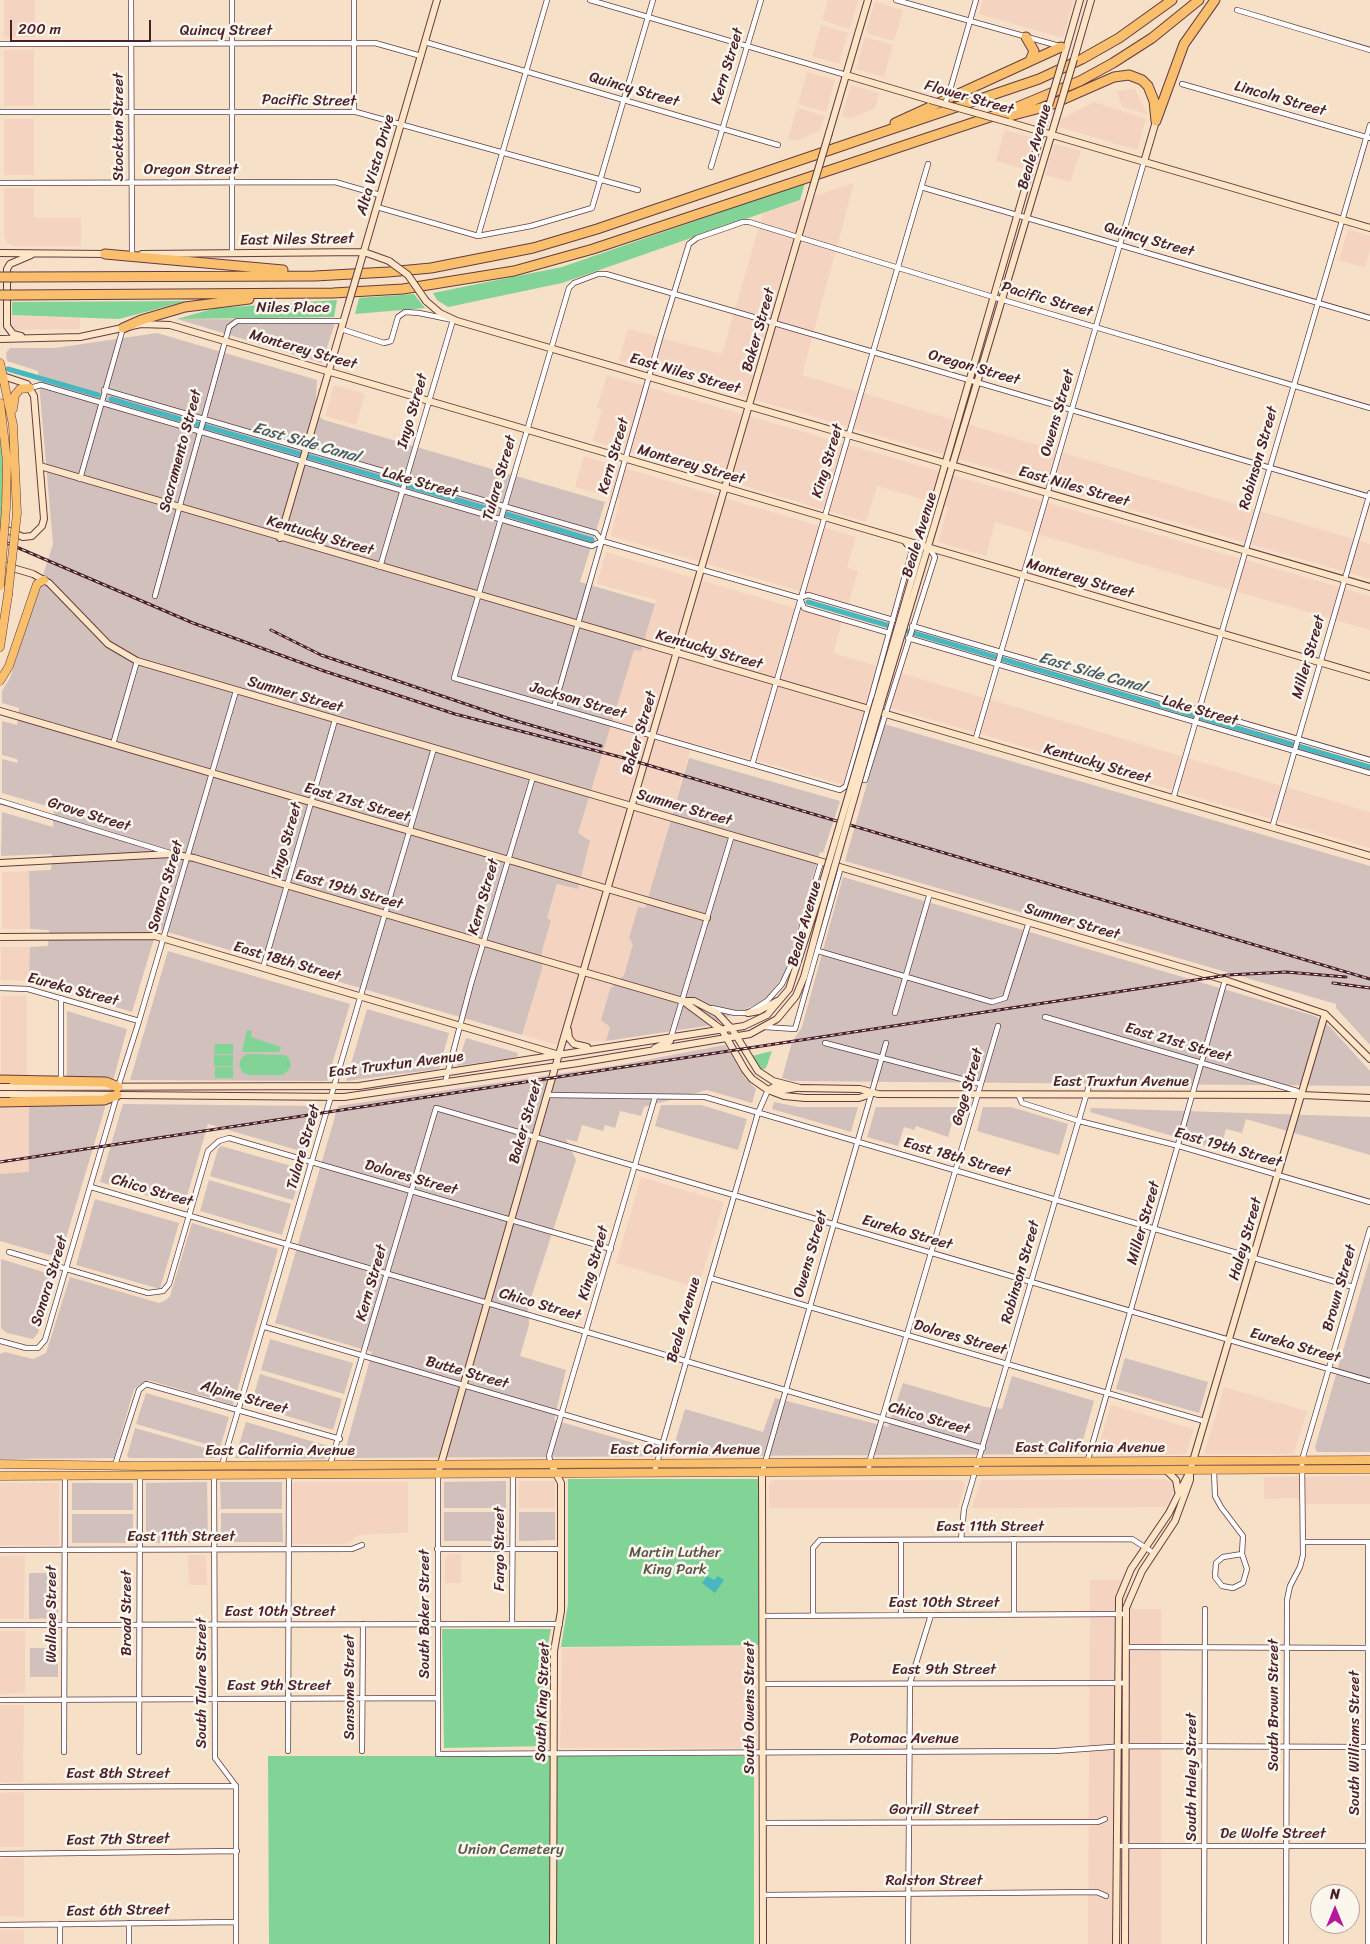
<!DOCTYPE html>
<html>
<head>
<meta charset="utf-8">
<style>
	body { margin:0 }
	#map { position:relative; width:1370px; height:1944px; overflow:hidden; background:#f6e0c7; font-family:Sriracha,sans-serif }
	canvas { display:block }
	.north { position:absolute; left:1310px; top:1884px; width:50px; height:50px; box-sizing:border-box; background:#fbf7ec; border:1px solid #b4a19f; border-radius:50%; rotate:0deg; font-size:14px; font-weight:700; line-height:20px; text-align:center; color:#4a1f2b }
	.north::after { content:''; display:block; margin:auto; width:18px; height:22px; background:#b5179e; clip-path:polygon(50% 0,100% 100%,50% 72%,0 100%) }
	.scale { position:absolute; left:10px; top:20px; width:141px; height:22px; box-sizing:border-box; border:2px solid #4a1f2b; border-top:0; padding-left:6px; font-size:15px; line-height:18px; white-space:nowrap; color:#4a1f2b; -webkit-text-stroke:4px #fbf7ec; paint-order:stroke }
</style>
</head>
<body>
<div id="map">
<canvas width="1370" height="1944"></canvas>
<div class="north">N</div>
<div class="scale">200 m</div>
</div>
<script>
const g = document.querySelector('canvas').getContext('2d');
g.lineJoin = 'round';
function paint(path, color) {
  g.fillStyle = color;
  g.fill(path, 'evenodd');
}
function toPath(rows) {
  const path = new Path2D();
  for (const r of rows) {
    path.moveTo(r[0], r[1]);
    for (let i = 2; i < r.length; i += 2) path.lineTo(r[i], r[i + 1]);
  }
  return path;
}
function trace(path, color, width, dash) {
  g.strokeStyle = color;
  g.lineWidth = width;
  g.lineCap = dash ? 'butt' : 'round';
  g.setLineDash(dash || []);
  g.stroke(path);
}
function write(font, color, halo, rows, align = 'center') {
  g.font = font + ' Sriracha,sans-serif';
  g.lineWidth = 5;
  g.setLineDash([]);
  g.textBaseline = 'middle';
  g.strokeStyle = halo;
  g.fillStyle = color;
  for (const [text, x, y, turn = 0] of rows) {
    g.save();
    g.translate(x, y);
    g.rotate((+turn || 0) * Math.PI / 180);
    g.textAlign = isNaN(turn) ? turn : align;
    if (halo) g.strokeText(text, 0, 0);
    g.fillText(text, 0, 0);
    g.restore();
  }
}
paint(toPath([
	[4,0,35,0,35,37,4,37],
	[828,0,858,0,850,29,822,20],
	[983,0,1074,0,1063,38,979,14],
	[875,2,903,10,894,41,866,33],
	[821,25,848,33,839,64,812,56],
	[865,37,893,45,884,77,856,69],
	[4,50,34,50,34,106,4,106],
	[807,72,835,80,826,112,798,104],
	[851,85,879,93,875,108,850,119,842,116],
	[1135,89,1147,114,1122,107,1117,91],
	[1094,102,1146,119,1137,150,1059,127,1061,119],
	[797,108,825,116,820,131,795,141,788,139],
	[4,119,34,119,34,175,4,175],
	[1005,130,1033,138,1024,169,996,161],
	[1054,144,1081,151,1070,182,1045,175],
	[854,183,802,375,1370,544,1370,579,619,360,628,329,722,354,763,213],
	[4,188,34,188,34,218,81,218,81,246,13,246,7,243,4,236],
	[1348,229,1370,236,1370,249,1365,268,1339,260],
	[12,315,80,318,80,329,16,330,12,326],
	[607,375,1370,596,1370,630,995,522,986,556,938,542,948,507,877,486,866,522,593,441,602,410,597,408],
	[334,385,365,394,356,425,325,416],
	[584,456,856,537,847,567,858,571,848,605,611,536,620,500,575,487],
	[606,552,842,622,833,653,1370,812,1370,848,871,702,845,785,692,743,645,909,638,908,629,938,633,944,624,975,610,989,601,1020,610,1027,606,1041,553,1044,522,1035,542,969,542,951,551,920,547,918,558,884,578,889,590,842,578,833,634,650,641,651,656,600,597,584],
	[29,871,30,929,2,929,2,872],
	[1,947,30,947,29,981,1,980],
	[1,996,27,996,27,1077,2,1076,1,1073],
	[8,1103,29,1103,29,1173,0,1174,0,1107],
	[641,1177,724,1202,698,1288,616,1263],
	[1224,1387,1307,1411,1294,1454,1204,1454],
	[1111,1405,1194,1429,1186,1454,1096,1455],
	[1370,1476,1370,1504,1307,1504,1295,1498,1264,1499,1264,1477],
	[1165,1479,1171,1482,1174,1489,1167,1507,972,1508,980,1482,983,1480],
	[773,1480,961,1480,965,1484,958,1508,769,1508,769,1485],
	[519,1481,555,1481,555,1508,519,1508],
	[295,1482,408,1482,408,1533,366,1534,357,1536,352,1541,345,1544,292,1544,292,1484],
	[0,1483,59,1483,59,1545,0,1545],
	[449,1554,461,1554,461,1583,445,1583,445,1559],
	[188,1555,206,1555,207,1585,189,1585],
	[0,1556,25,1556,24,1619,0,1619],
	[1090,1580,1122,1580,1133,1609,1161,1609,1161,1944,1088,1944],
	[0,1631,25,1631,25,1693,0,1694],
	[759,1645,756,1650,758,1748,560,1748,562,1648],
	[0,1705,24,1705,23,1782,0,1782],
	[24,1792,24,1847,0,1847,0,1793],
	[2,1858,24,1858,24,1917,0,1916,0,1860],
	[0,1930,24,1930,24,1944,0,1944]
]), '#f5d3c1');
paint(toPath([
	[177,319,336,320,322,363],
	[157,333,317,380,315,414,324,420,605,502,580,582,655,604,641,651,634,650,578,833,590,841,578,889,557,884,547,918,551,920,542,951,542,969,522,1035,157,929,132,1012,29,981,30,947,48,946,49,930,30,929,29,871,51,870,52,854,1,856,2,812,53,827,54,808,2,793,2,759,18,763,17,759,2,755,2,721,17,725,19,708,2,703,2,691,10,678,53,544,38,371,7,361,6,353,10,348,55,348],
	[884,724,1370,866,1370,1045,1336,1008,1336,1004,845,861],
	[689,758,840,801,823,853,820,852,784,975,764,1001,706,1026,606,1041,610,1027,601,1020,610,989,624,975,633,944,629,938,638,907,645,908],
	[843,877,1315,1016,1330,1027,1370,1071,1370,1086,792,1081,782,1078,792,1042,802,1027],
	[168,951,350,1004,327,1081,130,1080],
	[367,1009,449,1033,439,1069,346,1081],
	[67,1011,127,1029,113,1081,67,1080],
	[466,1038,518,1053,517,1057,457,1066],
	[725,1045,745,1078,756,1089,752,1103,707,1090,644,1107,641,1116,620,1111,615,1128,605,1125,603,1131,582,1125,577,1142,566,1139,576,1160,528,1307,529,1325,520,1356,566,1370,554,1420,651,1448,673,1449,685,1409,763,1432,775,1398,888,1427,903,1383,985,1407,1002,1409,1012,1376,1094,1401,1079,1454,343,1458,372,1352,275,1323,338,1106,619,1065],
	[774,1102,798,1107,858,1107,851,1132,772,1109],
	[29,1103,104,1104,105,1108,60,1258,0,1241,0,1174,29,1172],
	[123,1104,320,1106,307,1153,208,1124,184,1206,100,1182],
	[661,1105,701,1105,747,1119,738,1150,655,1126],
	[876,1107,966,1107,960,1125,952,1123,948,1137,916,1126,914,1130,904,1127,898,1146,867,1137],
	[983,1107,1011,1107,1068,1124,1059,1155,977,1131],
	[1091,1108,1370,1117,1370,1155,1246,1119,1242,1133,1226,1129,1220,1150,1090,1112],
	[221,1146,302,1169,293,1200,210,1176,218,1149],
	[209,1180,291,1204,282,1235,200,1211],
	[95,1199,179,1223,160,1289,76,1265],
	[192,1223,278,1249,233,1405,148,1380,134,1389,114,1458,0,1459,0,1354,5,1352,33,1359,46,1353,70,1277,159,1303,166,1300,170,1296],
	[1370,1258,1370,1452,1317,1452,1315,1447],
	[1,1259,53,1275,55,1277,38,1333,33,1339,7,1333,1,1328],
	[270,1339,353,1363,344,1394,261,1370],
	[1125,1358,1208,1382,1199,1413,1116,1389],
	[260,1374,342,1399,333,1430,251,1405],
	[146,1393,229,1417,220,1448,136,1424],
	[246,1422,328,1446,325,1459,235,1458],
	[135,1428,219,1452,217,1458,129,1458,127,1456],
	[506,1481,506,1508,444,1508,444,1482],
	[207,1482,208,1542,146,1543,146,1483],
	[220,1482,282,1482,282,1509,221,1509],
	[72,1483,133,1483,133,1510,72,1510],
	[444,1512,506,1512,507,1541,444,1541],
	[519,1512,555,1512,555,1540,519,1541],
	[221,1513,282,1513,283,1542,221,1542],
	[72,1514,133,1514,133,1543,72,1543],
	[29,1573,58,1573,58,1618,29,1619],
	[30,1648,58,1648,58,1677,30,1677]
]), '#d1c0bc');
paint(toPath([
	[805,183,800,200,562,283,448,307,437,300,433,293,562,267],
	[414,294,425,308,355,314,359,298],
	[337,300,334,317,177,319,216,308],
	[187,301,119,319,12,315,12,302],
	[0,425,3,470,1,522,0,522],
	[247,1030,252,1031,251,1037,281,1047,279,1052,242,1052],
	[215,1044,233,1044,233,1054,214,1054],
	[772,1051,766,1068,761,1070,752,1056],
	[247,1054,284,1055,289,1058,291,1066,288,1071,282,1075,249,1075,242,1072,239,1065,241,1059],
	[214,1055,233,1055,233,1066,214,1066],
	[215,1067,233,1067,233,1078,215,1078],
	[568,1479,759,1479,759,1645,561,1647,568,1604],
	[442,1629,551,1629,547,1649,547,1746,444,1748],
	[268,1756,754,1756,754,1944,269,1944]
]), '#82d496');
paint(toPath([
	[707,1576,714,1580,718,1576,724,1580,715,1593,702,1583]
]), '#48b7bf');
trace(toPath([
	[8,369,98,395],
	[111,399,495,511],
	[506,514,592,540],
	[808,602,1370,767]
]), '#48b7bf', 5);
const street = toPath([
	[131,0,132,254],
	[232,0,232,253],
	[354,0,354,112],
	[590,0,846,75],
	[896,0,1059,46],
	[1237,10,1370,50],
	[425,42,778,145],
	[0,44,375,43,421,56],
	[1182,84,1370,138],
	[950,90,976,0],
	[0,112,356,112,638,190],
	[711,167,761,0],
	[0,183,335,182,380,195],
	[921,187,1370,318],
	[377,207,478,236,531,226,592,208,653,0],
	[478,236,547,0],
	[341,329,384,343,391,341,398,317,405,312,419,313,453,320,380,567],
	[30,388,41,385,592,546,602,541],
	[104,390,596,533,602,541,800,598,808,595,893,620],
	[80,479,123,328],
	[920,545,912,550,856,752,846,786,840,790,454,678,569,288,574,283,598,274,606,274,1370,497],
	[155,596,229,327,237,321,344,321],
	[800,598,804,608,889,633],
	[912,626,1370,760],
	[908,638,1370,773],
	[554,707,661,335,689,244,697,238,743,222,749,222,993,297,1370,408],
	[975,741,1144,162],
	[113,744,137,661],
	[752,765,928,164],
	[857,778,865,780,883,722,935,557,929,548],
	[1173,799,1370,125],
	[0,801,170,853],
	[1272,828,1370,493],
	[818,951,992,1002,1005,998,1029,922],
	[263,968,335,720],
	[0,988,28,989,139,1021],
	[712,1008,735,1013,748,1013,767,1001,782,984,790,967,821,862],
	[895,1013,930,893],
	[1045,1017,1297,1091,1302,1095],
	[765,1027,795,1029,841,867],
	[671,1037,732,835],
	[825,1043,981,1084],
	[61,1082,61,998],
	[445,1083,471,984,533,777],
	[118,1087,139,1021,236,691],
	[1018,1094,1022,1103,1079,1121,1179,1146,1370,1202],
	[547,1095,705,1097,1353,1287],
	[91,1187,983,1448],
	[9,1252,148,1293,163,1291,169,1284,208,1151,219,1141,229,1138,611,1249],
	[710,1278,1204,1421],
	[265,1327,661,1443],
	[0,1341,26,1348,38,1348,45,1340,117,1095],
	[1087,1463,1225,980],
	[551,1464,549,1456,655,1097],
	[115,1465,139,1390,146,1384,340,1439],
	[222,1465,434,748],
	[330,1465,436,1108,1370,1381],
	[1214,1471,1215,1496,1221,1507,1243,1536,1242,1554],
	[869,1472,869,1463,998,1026],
	[654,1473,758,1113,768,1090],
	[762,1473,886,1043],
	[438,1474,438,1754,1055,1751,1125,1746,1370,1747],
	[214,1475,215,1758,236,1786,236,1944],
	[1014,1539,1014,1615],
	[901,1540,901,1615],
	[961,1540,964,1509,1091,1079],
	[1303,1542,1370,1542],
	[437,1549,561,1549],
	[0,1550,352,1549,362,1545],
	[1242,1554,1247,1569,1243,1583,1233,1588,1222,1586,1215,1577,1216,1563,1223,1557,1242,1554],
	[762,1616,1125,1614],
	[813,1616,813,1548,820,1540,1132,1539,1154,1553],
	[512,1624,513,1474],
	[0,1625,560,1624],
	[1126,1647,1369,1648],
	[762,1684,1125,1683],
	[0,1700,437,1698],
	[288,1751,289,1475],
	[362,1751,363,1624],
	[64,1752,65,1475],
	[139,1752,140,1475],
	[0,1787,236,1786],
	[763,1823,1098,1822,1105,1819],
	[1116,1846,1370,1846],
	[0,1854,237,1851],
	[763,1895,1097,1892,1106,1896],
	[0,1925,236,1922],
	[60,1944,60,1924],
	[129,1944,129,1923],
	[908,1944,910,1683,931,1615],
	[1204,1944,1205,1609],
	[1286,1944,1287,1600,1290,1586,1300,1567,1303,1555,1302,1460,1370,1229],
	[1368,1944,1368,1542]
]);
const secondary = toPath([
	[1064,56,1080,0],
	[1074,59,1091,0],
	[846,75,930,100],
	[1008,122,1370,228],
	[829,133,868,0],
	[1144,162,1156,121],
	[0,253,107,254],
	[142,254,364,252,389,261],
	[359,268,437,0],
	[426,301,440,313,457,321,1370,587],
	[21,336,13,334,7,326,7,269,10,264,31,255],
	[0,339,80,337,141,324,170,325,1370,677],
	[40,466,1370,856],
	[0,527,23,537,32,536,42,526,44,519,34,396,27,384,3,376],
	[280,538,349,302],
	[905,541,912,550],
	[6,566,33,574,49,583,108,644,137,661,1225,980,1325,1014,1370,1059],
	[877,699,1049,106],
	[882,700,1059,109],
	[0,711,707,918],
	[0,863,171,854,194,858,683,1001,694,1001,717,1013,732,1029,758,1071,773,1081,800,1088,860,1089,878,1094,1302,1095,1370,1098],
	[0,937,155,936,556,1054],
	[683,1001,722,1030,745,1070,752,1079,768,1090,784,1096,805,1098,859,1098,871,1094],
	[748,1013,759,1011,777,1001],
	[568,1030,569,1038,574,1044,587,1047],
	[655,1048,670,1041,671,1037],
	[10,1087,359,1086,744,1026,767,1015,789,989,818,899],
	[768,1090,774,1087,784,1090,796,1088],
	[10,1094,344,1097,578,1063,750,1034,777,1019,796,996,804,977,825,900],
	[551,1464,561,1483,561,1611,554,1651,553,1944],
	[1167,1471,1176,1480,1178,1491],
	[762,1473,763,1944],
	[438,1474,552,1078,812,190],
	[1116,1944,1119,1598,1131,1569,1169,1513,1190,1471,1325,1014],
	[1125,1944,1126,1608,1142,1571,1175,1521,1190,1480,1190,1471]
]);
const primary = toPath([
	[0,363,13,425,17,513],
	[0,403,7,461,6,508],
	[13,409,15,395,20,389,30,388],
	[0,647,8,595],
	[0,681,9,666,37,584,44,580],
	[0,1464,139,1466,1370,1460],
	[0,1476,1370,1469]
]);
const highway = toPath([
	[1026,37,1034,51,1030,61],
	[1002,118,1048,106,1114,77,1129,75,1142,80,1148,86,1154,101,1156,121],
	[1157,118,1184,44,1215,0],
	[895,123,1061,47],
	[105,254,283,270],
	[13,277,315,276,388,272,431,268,533,248,597,229,1039,79,1082,59,1119,38,1172,0],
	[12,295,333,293,403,289,514,271,593,249,1008,111,1080,81,1113,63,1152,38,1199,0],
	[123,328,141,320,185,307,249,299],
	[0,1080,106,1082,118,1087],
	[0,1102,104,1100,117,1095]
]);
trace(street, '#643c42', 6);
trace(secondary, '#643c42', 8);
trace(primary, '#643c42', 9);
trace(highway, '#643c42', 11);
trace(street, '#fff', 4.5);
trace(secondary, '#fde5c5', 6);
trace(primary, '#f9bf6d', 8);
trace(highway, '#f9bf6d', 9);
const rail = toPath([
	[0,540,193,623,324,671,455,714,624,758,1370,979],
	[271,630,321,655,510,719,601,746],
	[1333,983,1370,988],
	[0,1162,1228,975,1286,972,1346,977]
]);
trace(rail, '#4a1f2b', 3);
trace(rail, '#fbf7ec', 1, [4]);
const streetBridge = toPath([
	[945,104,950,90]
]);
const secondaryBridge = toPath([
	[930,100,1008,122],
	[1049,106,1064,56],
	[1059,109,1074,59],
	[812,190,829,133],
	[389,261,408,275,426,301],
	[349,302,359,268],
	[818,899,877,699],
	[825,900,882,700],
	[0,1087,10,1087],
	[0,1094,10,1094]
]);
const primaryBridge = toPath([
	[0,586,6,508],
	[8,595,17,513]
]);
const highwayBridge = toPath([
	[0,277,13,277],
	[0,295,12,295]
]);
trace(streetBridge, '#643c42', 6, []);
trace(secondaryBridge, '#643c42', 8, []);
trace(primaryBridge, '#643c42', 9, []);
trace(highwayBridge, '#643c42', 11, []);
trace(streetBridge, '#fff', 4.5);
trace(secondaryBridge, '#fde5c5', 6);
trace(primaryBridge, '#f9bf6d', 8);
trace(highwayBridge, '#f9bf6d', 9);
write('15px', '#4a1f2b', '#fbf7ec', [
	["Quincy Street",226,31],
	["Kern Street",728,66,-73],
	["Quincy Street",634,90,16],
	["Flower Street",969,98,16],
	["Lincoln Street",1280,99,16],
	["Pacific Street",309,101,1],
	["Stockton Street",119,127,-90],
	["Beale Avenue",1035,147,-74],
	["Alta Vista Drive",376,165,-74],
	["Oregon Street",191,170],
	["East Niles Street",297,240,-1],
	["Quincy Street",1149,240,16],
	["Pacific Street",1047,300,16],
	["Niles Place",293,308],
	["Baker Street",759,330,-74],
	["Monterey Street",303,350,16],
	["Oregon Street",974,368,16],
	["East Niles Street",685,374,16],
	["Inyo Street",413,411,-74],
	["Owens Street",1058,413,-74],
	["Sacramento Street",181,451,-75],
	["Kern Street",614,456,-74],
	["Robinson Street",1259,458,-74],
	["King Street",828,461,-73],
	["Monterey Street",691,465,16],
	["Tulare Street",500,478,-74],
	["Lake Street",420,483,16],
	["East Niles Street",1074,487,16],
	["Beale Avenue",920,535,-73],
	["Kentucky Street",320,536,16],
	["Monterey Street",1080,579,16],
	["Kentucky Street",709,650,16],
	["Miller Street",1309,657,-74],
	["Sumner Street",295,695,16],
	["Jackson Street",578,701,16],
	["Lake Street",1200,711,16],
	["Baker Street",640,733,-73],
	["Kentucky Street",1097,764,16],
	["East 21st Street",357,803,16],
	["Sumner Street",684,808,16],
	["Grove Street",89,815,17],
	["Inyo Street",287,840,-74],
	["Sonora Street",166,886,-74],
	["East 19th Street",349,890,16],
	["Kern Street",484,897,-74],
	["Sumner Street",1072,922,16],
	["Beale Avenue",805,924,-74],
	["East 18th Street",287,962,16],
	["Eureka Street",73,990,15],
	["East 21st Street",1178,1043,16],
	["East Truxtun Avenue",396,1065,-7],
	["East Truxtun Avenue",1121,1082],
	["Gage Street",968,1087,-74],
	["Baker Street",526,1122,-74],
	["Tulare Street",304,1147,-74],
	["East 19th Street",1228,1148,16],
	["East 18th Street",957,1158,16],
	["Dolores Street",411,1178,16],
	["Chico Street",152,1191,16],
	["Miller Street",1144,1223,-74],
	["Eureka Street",907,1233,16],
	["Haley Street",1246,1239,-74],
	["Owens Street",811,1254,-74],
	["King Street",594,1263,-74],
	["Robinson Street",1021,1272,-74],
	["Sonora Street",50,1281,-73],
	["Kern Street",372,1283,-74],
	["Brown Street",1340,1288,-74],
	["Chico Street",540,1305,16],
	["Beale Avenue",684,1320,-74],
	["Dolores Street",960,1338,16],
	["Eureka Street",1295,1346,16],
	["Butte Street",467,1373,16],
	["Alpine Street",244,1398,16],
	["Chico Street",929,1419,16],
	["East California Avenue",1090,1448],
	["East California Avenue",685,1450],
	["East California Avenue",280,1451],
	["East 11th Street",990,1527],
	["East 11th Street",181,1537],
	["Fargo Street",500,1549,-90],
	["East 10th Street",944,1603],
	["East 10th Street",280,1612],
	["Broad Street",127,1613,-90],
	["Wallace Street",52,1614,-90],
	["South Baker Street",425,1614,-90],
	["East 9th Street",944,1670],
	["South Tulare Street",202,1683,-90],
	["East 9th Street",279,1686],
	["Sansome Street",350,1687,-90],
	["South King Street",543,1702,-88],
	["South Brown Street",1274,1705,-90],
	["South Owens Street",750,1708,-90],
	["Potomac Avenue",904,1739],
	["South Williams Street",1355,1743,-90],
	["East 8th Street",118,1774],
	["South Haley Street",1192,1777,-90],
	["Gorrill Street",934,1810],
	["De Wolfe Street",1273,1834],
	["East 7th Street",118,1840,-1],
	["Ralston Street",934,1881],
	["East 6th Street",118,1911,-1]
]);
write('15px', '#5b554b', '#fbf7ec', [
	["Martin Luther",675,1553],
	["King Park",675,1570],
	["Union Cemetery",511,1850]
]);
write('italic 16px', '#495c66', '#fbf7ec', [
	["East Side Canal",306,443,16],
	["East Side Canal",1092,673,16]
]);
</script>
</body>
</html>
